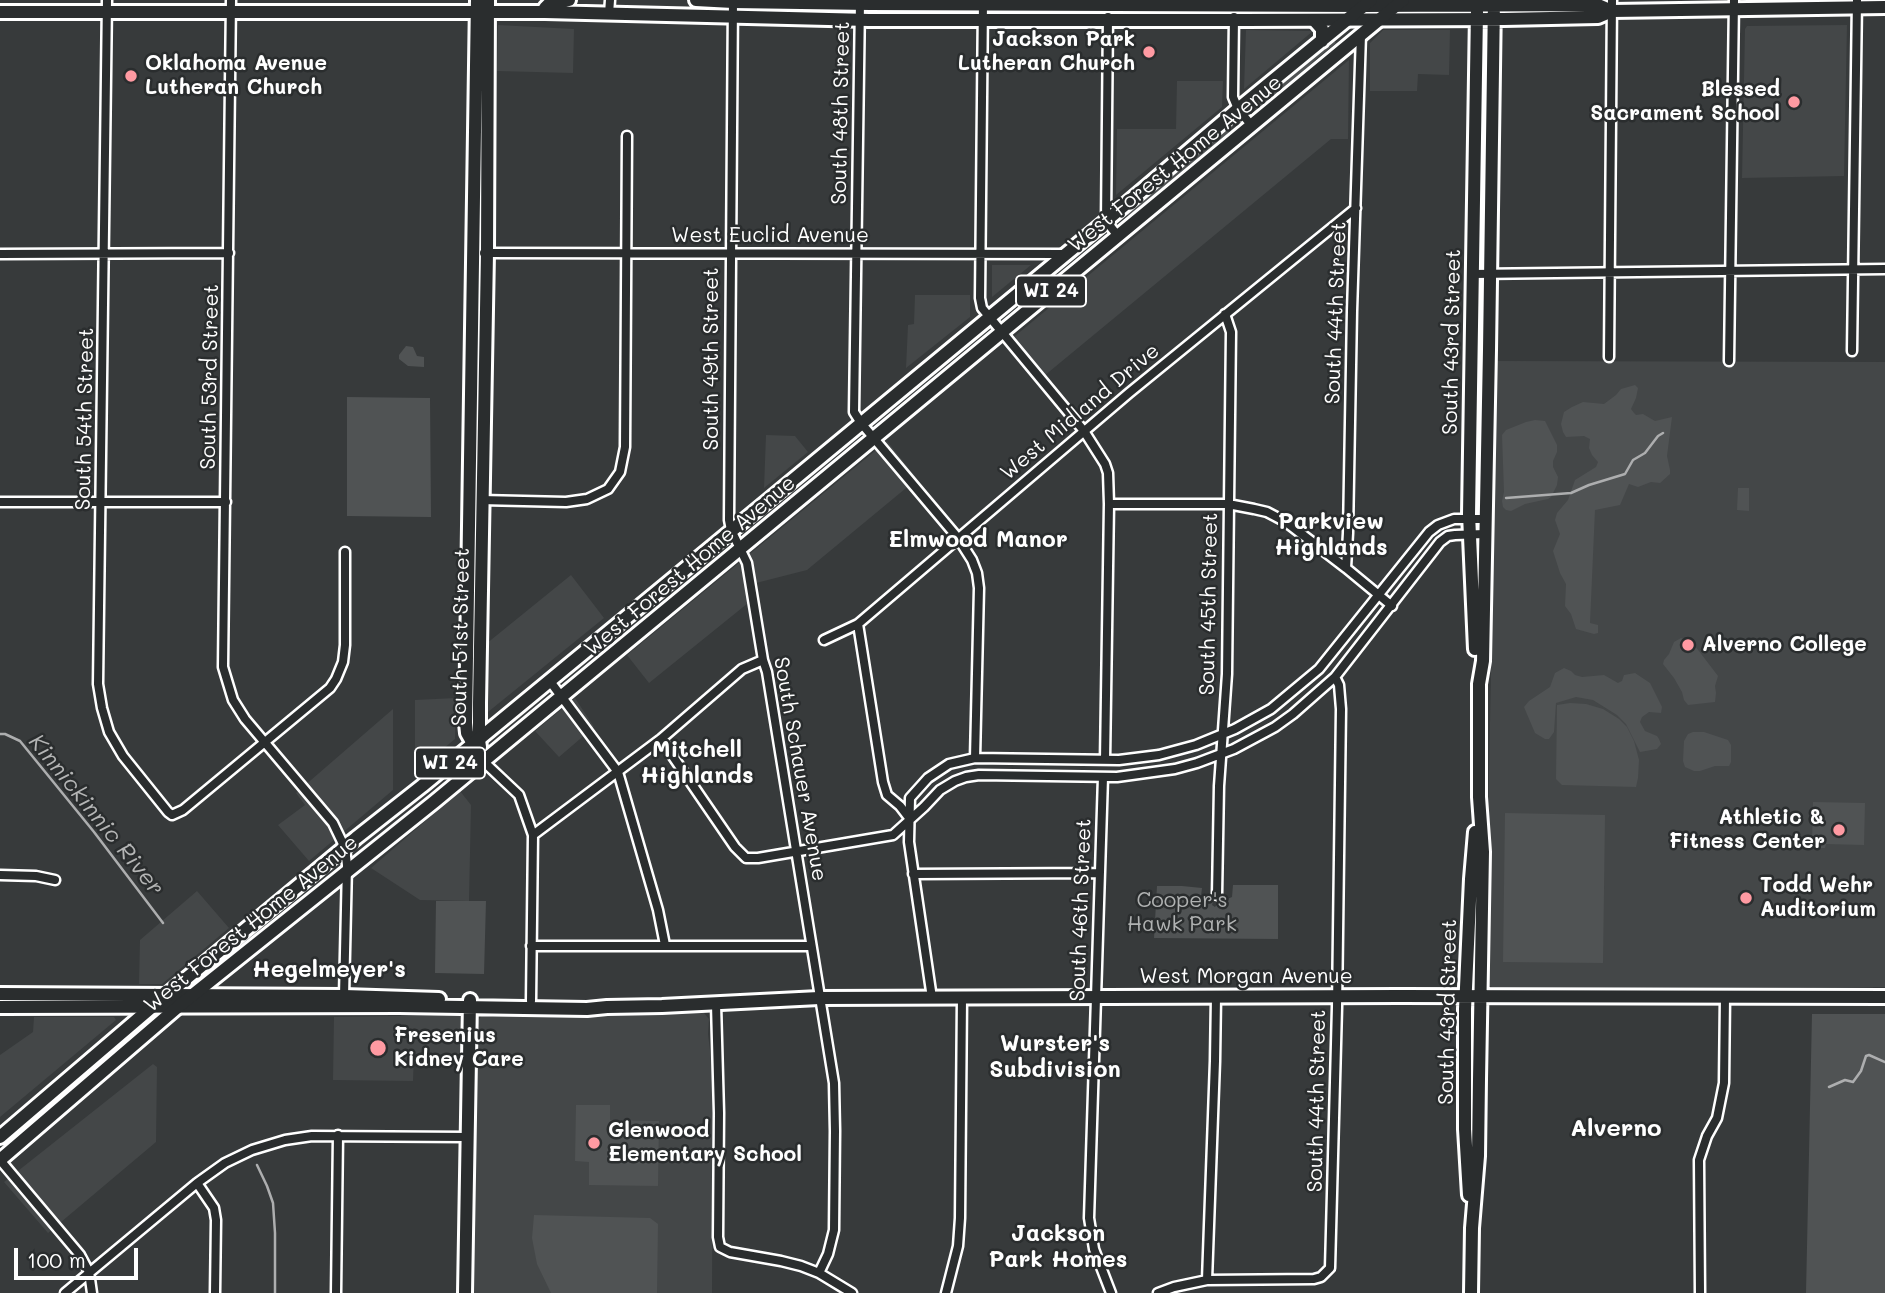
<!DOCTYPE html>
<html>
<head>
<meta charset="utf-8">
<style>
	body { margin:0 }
	#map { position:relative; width:1885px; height:1293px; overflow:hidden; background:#373a3b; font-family:Mali,sans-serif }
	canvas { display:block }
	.scale { position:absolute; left:14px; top:1248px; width:124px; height:32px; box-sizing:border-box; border:4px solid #fff; border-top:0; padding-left:9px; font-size:21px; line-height:24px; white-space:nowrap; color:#fff; -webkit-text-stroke:5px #2a2d2e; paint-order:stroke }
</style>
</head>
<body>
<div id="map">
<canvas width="1885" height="1293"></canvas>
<div class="scale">100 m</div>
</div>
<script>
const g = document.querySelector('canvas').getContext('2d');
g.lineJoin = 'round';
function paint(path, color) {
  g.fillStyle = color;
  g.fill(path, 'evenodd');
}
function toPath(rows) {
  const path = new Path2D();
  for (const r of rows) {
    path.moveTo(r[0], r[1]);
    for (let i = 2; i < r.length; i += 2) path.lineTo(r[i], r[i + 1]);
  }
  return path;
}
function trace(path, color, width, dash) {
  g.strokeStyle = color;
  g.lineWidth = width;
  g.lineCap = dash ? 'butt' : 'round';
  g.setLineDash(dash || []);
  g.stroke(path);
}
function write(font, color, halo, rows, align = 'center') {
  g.font = font + ' Mali,sans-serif';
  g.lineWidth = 5;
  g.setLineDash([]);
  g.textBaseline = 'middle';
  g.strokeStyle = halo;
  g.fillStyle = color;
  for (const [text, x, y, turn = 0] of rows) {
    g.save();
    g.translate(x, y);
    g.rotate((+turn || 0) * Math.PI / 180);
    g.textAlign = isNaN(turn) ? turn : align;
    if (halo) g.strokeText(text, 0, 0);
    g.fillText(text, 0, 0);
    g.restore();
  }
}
paint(toPath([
	[498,25,574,29,573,73,497,71],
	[1847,25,1844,176,1742,178,1745,29,1747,26],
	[1246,30,1313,31,1244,89],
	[1383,30,1450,30,1449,75,1418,74,1417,91,1370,91,1370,43],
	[1349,60,1348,139,1331,139,1044,376,1018,345,1015,336],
	[1177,81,1223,81,1222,107,1116,195,1117,129,1176,129],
	[992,265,1031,265,992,297],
	[915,295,970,295,970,317,906,368,908,325,914,324],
	[1497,361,1885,362,1885,987,1498,988,1492,987,1487,985,1485,981],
	[766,435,795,436,808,452,764,488],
	[887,441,917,479,807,570,756,583,758,595,649,683,627,655],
	[571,575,604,618,488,712,486,644],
	[456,698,455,739,415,772,415,700],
	[575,698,594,727,559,757,535,731],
	[393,709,393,790,309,861,278,825,305,805,296,793],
	[460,791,471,805,469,901,420,900,371,868],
	[197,891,229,928,162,984,139,984,140,940],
	[696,1011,704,1013,709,1019,708,1034,713,1075,712,1293,473,1293,474,1077,477,1056,478,1021,482,1015,486,1012,657,1013],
	[460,1015,461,1055,414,1054,413,1081,333,1080,334,1017],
	[34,1017,114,1017,116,1020,0,1117,0,1055,33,1032],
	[153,1064,157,1067,156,1142,48,1233,4,1182]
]), '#444748');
paint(toPath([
	[1334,41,1336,43,1315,60,1280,95,1262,108,1256,109,1253,105],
	[1482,85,1484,86,1487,110,1485,262,1479,262],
	[1232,124,1233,125,1231,132,1224,140,1147,204,1129,217,1127,214,1171,173],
	[1480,284,1484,286,1480,509,1477,514,1475,513,1478,286],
	[406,346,413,347,417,356,424,357,424,367,408,366,399,359,399,355],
	[1635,385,1638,388,1636,398,1631,409,1634,413,1636,415,1643,414,1655,421,1672,417,1667,456,1670,470,1670,474,1660,483,1651,482,1638,487,1629,484,1620,505,1595,510,1590,623,1598,625,1598,633,1594,634,1576,629,1571,614,1565,606,1566,584,1560,573,1553,551,1560,534,1555,520,1557,513,1568,500,1575,480,1596,467,1598,462,1592,455,1589,448,1590,439,1584,436,1566,437,1563,432,1561,424,1564,412,1572,407,1583,402,1604,404,1616,395,1621,389],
	[347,397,430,398,431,517,347,516],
	[1535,420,1545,421,1557,445,1557,452,1553,461,1553,467,1558,477,1557,485,1551,497,1548,499,1525,504,1511,511,1506,510,1503,507,1502,501,1504,492,1502,435,1506,430,1526,422],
	[1738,488,1749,488,1749,511,1737,510],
	[1681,638,1692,642,1718,676,1715,686,1716,693,1715,702,1688,705,1684,700,1682,692,1674,678,1663,664,1664,660,1669,654,1674,642],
	[1564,668,1571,671,1575,675,1582,677,1604,675,1618,683,1622,681,1624,675,1635,673,1650,683,1662,707,1661,713,1649,712,1642,717,1640,722,1645,731,1657,736,1659,739,1661,744,1657,749,1640,752,1626,724,1617,715,1593,700,1576,697,1556,703,1554,732,1549,739,1545,739,1535,733,1524,707,1529,701,1550,687,1555,673],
	[1570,703,1586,704,1603,709,1619,719,1627,727,1634,741,1639,760,1638,778,1636,787,1562,785,1556,779,1557,705],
	[1693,732,1704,732,1728,740,1731,745,1731,762,1729,766,1715,766,1700,771,1694,771,1685,767,1683,761,1684,741,1688,734],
	[1813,802,1865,803,1864,845,1826,844,1825,848,1816,848,1816,845,1812,844],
	[1505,813,1605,815,1603,963,1503,962],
	[1233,885,1278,885,1278,939,1154,938,1157,886,1182,886,1202,888,1201,896,1213,902,1212,905,1215,907,1218,903,1232,897],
	[436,901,486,901,484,974,435,973],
	[1812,1014,1885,1014,1885,1293,1806,1293],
	[576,1105,610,1105,610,1120,659,1121,658,1186,589,1185,589,1162,575,1161],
	[534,1215,650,1218,658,1224,657,1293,551,1293,537,1264,532,1238]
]), '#505354');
trace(toPath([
	[1506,498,1571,493,1589,485,1625,474,1633,460,1645,453,1658,436,1663,433],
	[0,734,5,734,20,741,94,832,163,923],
	[1829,1087,1845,1080,1853,1082,1861,1071,1866,1056,1869,1055,1885,1062],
	[257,1165,267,1186,273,1203,275,1233,275,1293]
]), '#adaeaf', 2.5);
const street = toPath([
	[107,0,98,684,102,708,109,732,123,756,168,812,172,815,183,810,330,688,336,679,343,662,345,645,345,552],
	[231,0,223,667,233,700,245,719,333,823,345,848,347,865,344,996],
	[733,0,729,520,731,530,747,563,763,660,767,672,834,1083,835,1131,834,1230,828,1254,819,1273],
	[983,1,980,298,982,308,1084,431,1105,464,1108,473,1109,504,1105,760],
	[860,2,854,412,861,423,958,538,972,560,977,573,979,588,975,758],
	[609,14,610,0],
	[1108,17,1106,221,1118,236],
	[1234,17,1233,97,1238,109,1252,126],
	[1361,34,1352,311,1348,533,1346,568,1392,606],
	[484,253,1066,254],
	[0,254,229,253],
	[1473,274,1885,269],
	[1852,351,1857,0],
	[1609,357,1612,0],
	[1729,361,1734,0],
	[481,500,566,502,587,499,608,489,620,472,625,447,627,136],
	[0,502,226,502],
	[1109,504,1228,504,1254,509,1267,512,1286,522,1346,568],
	[858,624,883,782,887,795,900,806,910,819],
	[824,640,858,624,1129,393,1356,208],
	[549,680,618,772,658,910,665,945],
	[661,739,735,847,746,858,758,858,893,835,924,807,940,790,955,781,966,777,979,775,1117,777,1175,769,1197,763,1234,749,1275,727,1293,714,1335,677,1440,542,1448,536,1455,535,1485,534],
	[483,761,519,795,533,835,531,1001],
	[1103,777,1089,1218,1094,1249,1111,1293],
	[533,835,661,739,742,669,763,660],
	[913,874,1099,873],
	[0,875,36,876,55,880],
	[1217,895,1219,786,1227,674,1231,332,1225,314],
	[531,946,811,946],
	[932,998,909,842,910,798,928,778,949,764,975,758,1119,760,1159,755,1196,745,1235,729,1271,709,1319,669,1429,532,1438,525,1454,519,1486,519],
	[716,1004,719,1113,718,1237,720,1247,730,1252,781,1261,801,1266,819,1273,852,1293],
	[0,1160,80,1255,89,1272,92,1293],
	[197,1183,214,1208,216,1220,215,1293],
	[1207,1280,1215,1061,1216,997],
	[65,1293,197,1183,225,1163,252,1150,285,1140,312,1136,467,1137],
	[336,1293,338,1135],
	[946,1293,958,1246,960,1218,962,998],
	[1158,1293,1174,1287,1207,1280,1314,1279,1321,1277,1330,1268,1337,1007,1341,709,1339,685,1335,677],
	[1700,1293,1699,1160,1707,1136,1717,1118,1724,1083,1725,997]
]);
const secondary = toPath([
	[477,0,466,723,467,733,483,761],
	[696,0,733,2,870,4,1362,6,1598,5,1612,11],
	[0,12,545,12,869,20,1245,20,1504,19,1598,17,1612,11,1885,7],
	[545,12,545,8,548,5,569,0],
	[1475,649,1469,514,1477,12],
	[480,747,479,740,479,703,487,253,488,0],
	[0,994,344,996,439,999],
	[0,1007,399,1006,587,1009,607,1007,662,1006,819,998,1399,996,1885,997],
	[1469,1195,1465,1129,1465,1009,1471,879,1475,832],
	[465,1293,470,1000],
	[1471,1293,1472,1228,1478,1156,1479,1079,1483,852,1479,797,1479,684,1483,661,1489,350,1494,0]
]);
const primary = toPath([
	[1314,20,1322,29,1322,41],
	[0,1137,153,1006,356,838,422,786,770,499,1106,221,1238,109,1371,0],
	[0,1160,179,1006,434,802,1403,0]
]);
trace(street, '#fff', 13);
trace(secondary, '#fff', 18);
trace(primary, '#fff', 18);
trace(street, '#2a2d2e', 8);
trace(secondary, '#2a2d2e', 12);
trace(primary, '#2a2d2e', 12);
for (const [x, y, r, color] of [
	[1149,52,7,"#ff9aa2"],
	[131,76,7,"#ff9aa2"],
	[1794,102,7,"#ff9aa2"],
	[1688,645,7,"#ff9aa2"],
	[1839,830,7,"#ff9aa2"],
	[1746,898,7,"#ff9aa2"],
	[378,1048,9,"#ff9aa2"],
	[594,1143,7,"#ff9aa2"]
]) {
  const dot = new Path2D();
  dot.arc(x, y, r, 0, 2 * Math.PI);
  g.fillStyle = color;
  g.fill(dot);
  trace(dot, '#2a2d2e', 2.5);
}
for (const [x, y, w] of [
	[1051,291,70],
	[450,763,70]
]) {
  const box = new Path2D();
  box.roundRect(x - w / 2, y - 15.5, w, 31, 5);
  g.fillStyle = '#2a2d2e';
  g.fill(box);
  trace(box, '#fff', 2);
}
write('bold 19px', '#fff', null, [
	["WI 24",1051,291],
	["WI 24",450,763]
]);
write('bold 21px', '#fff', '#2a2d2e', [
	["Jackson Park",1135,40,"right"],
	["Lutheran Church",1135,64,"right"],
	["Oklahoma Avenue",145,64],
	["Lutheran Church",145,88],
	["Blessed",1780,90,"right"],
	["Sacrament School",1780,114,"right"],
	["Alverno College",1702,645],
	["Athletic &",1825,818,"right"],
	["Fitness Center",1825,842,"right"],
	["Todd Wehr",1760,886],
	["Auditorium",1760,910],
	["Fresenius",394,1036],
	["Kidney Care",394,1060],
	["Glenwood",608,1131],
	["Elementary School",608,1155]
], 'left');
write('21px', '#fff', '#2a2d2e', [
	["South 48th Street",841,113,-89],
	["West Forest Home Avenue",1175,164,-39],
	["West Euclid Avenue",770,236],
	["South 44th Street",1336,313,-88],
	["South 43rd Street",1452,342,-89],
	["South 49th Street",712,359,-90],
	["South 53rd Street",210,377,-89],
	["West Midland Drive",1080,412,-40],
	["South 54th Street",85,419,-89],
	["West Forest Home Avenue",690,566,-40],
	["South 45th Street",1209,604,-89],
	["South 51st Street",461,637,-89],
	["South Schauer Avenue",800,769,80],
	["South 46th Street",1081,910,-88],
	["West Forest Home Avenue",251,924,-39],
	["West Morgan Avenue",1246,977],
	["South 43rd Street",1448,1012,-89],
	["South 44th Street",1317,1101,-89]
]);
write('21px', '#b0b2b2', '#2a2d2e', [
	["Cooper's",1182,901],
	["Hawk Park",1182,925]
]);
write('bold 23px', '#fff', '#2a2d2e', [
	["Parkview",1331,522],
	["Highlands",1331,548],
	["Elmwood Manor",978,540],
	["Mitchell",697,750],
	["Highlands",697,776],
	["Hegelmeyer's",329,970],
	["Wurster's",1055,1044],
	["Subdivision",1055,1070],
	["Jackson",1058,1234],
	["Park Homes",1058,1260]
]);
write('italic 23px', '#b4b5b5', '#2a2d2e', [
	["Kinnickinnic River",96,815,51]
]);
write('bold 24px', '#fff', '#2a2d2e', [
	["Alverno",1616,1129]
]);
</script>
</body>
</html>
